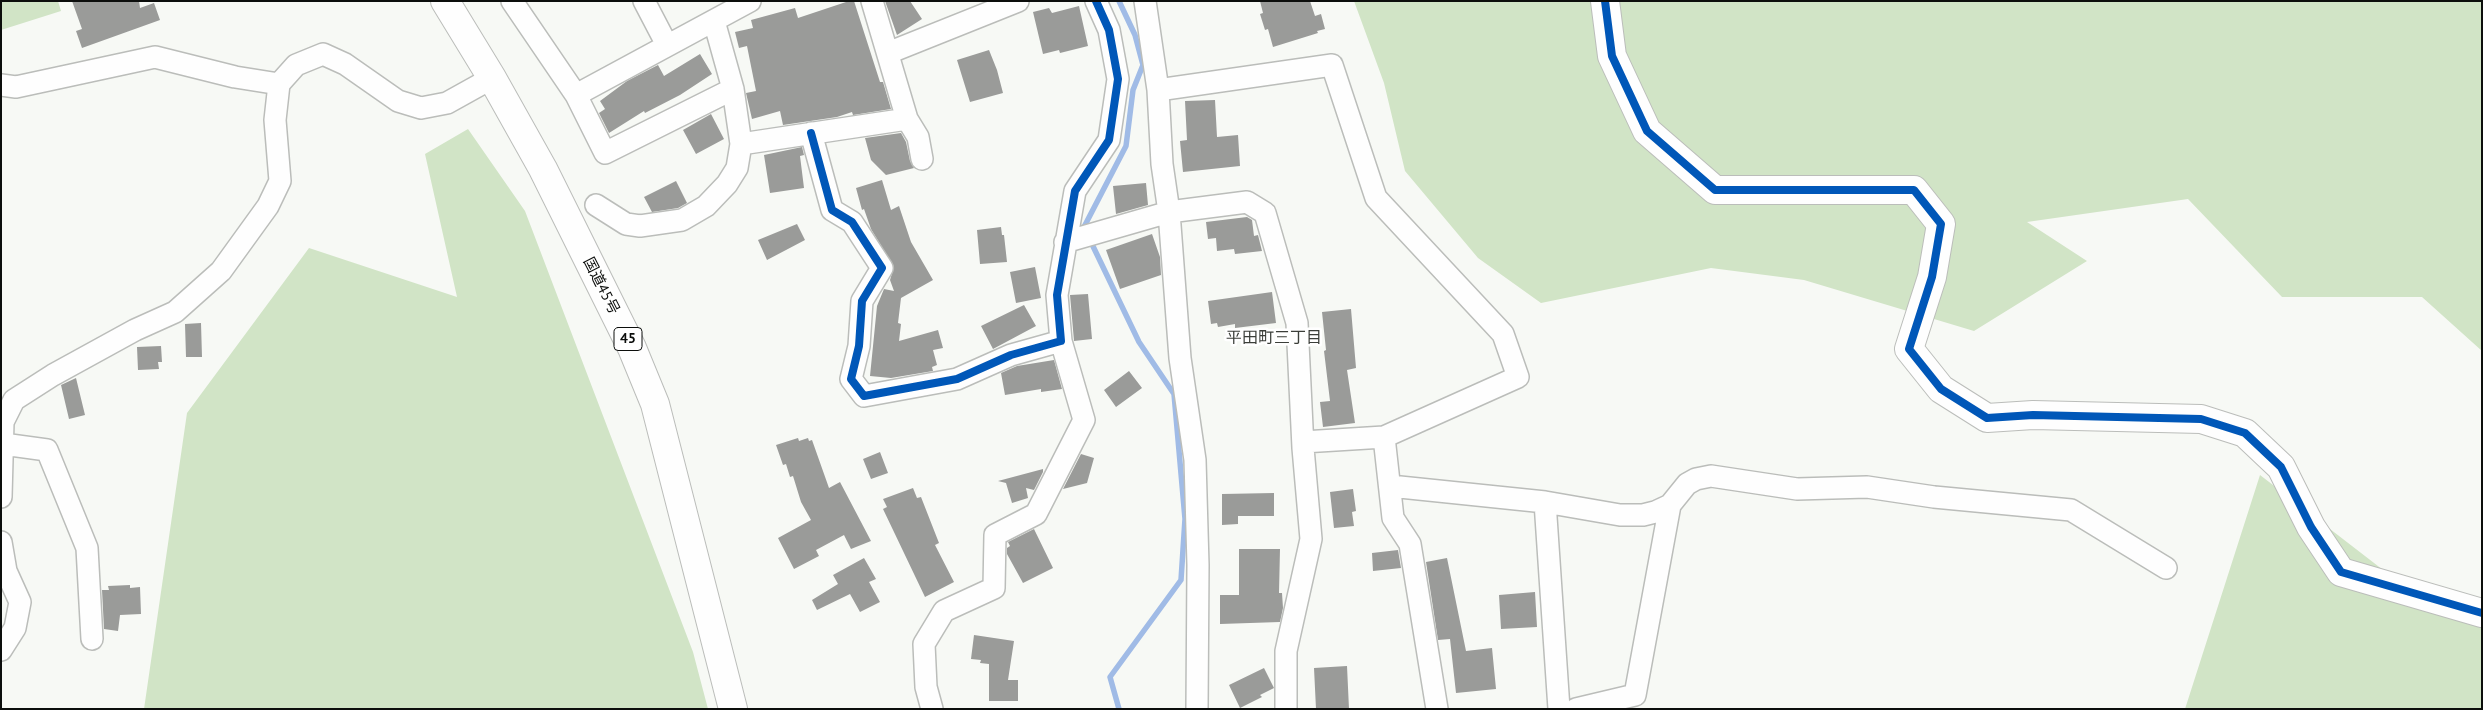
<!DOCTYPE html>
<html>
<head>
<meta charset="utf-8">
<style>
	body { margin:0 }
	#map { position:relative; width:2483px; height:710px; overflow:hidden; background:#f7f9f5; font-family:"PT Sans",sans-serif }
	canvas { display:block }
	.frame { position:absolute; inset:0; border:2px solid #0c0e0c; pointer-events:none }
</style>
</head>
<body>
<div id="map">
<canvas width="2483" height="710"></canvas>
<div class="frame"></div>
</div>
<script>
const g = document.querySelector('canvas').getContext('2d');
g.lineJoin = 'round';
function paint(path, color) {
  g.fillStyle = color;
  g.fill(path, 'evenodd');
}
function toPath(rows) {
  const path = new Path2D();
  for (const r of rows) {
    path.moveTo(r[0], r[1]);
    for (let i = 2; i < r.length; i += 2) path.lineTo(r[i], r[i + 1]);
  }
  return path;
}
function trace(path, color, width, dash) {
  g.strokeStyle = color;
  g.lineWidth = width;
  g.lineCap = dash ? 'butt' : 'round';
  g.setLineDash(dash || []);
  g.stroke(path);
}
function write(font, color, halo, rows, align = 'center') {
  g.font = font + ' "PT Sans","Noto Sans JP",sans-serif';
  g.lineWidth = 5;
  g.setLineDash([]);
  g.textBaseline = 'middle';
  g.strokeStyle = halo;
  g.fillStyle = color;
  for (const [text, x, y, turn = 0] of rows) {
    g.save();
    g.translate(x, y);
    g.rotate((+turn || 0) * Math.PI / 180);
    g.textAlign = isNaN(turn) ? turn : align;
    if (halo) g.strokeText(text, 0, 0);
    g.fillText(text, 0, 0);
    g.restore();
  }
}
paint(toPath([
	[1,1,58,1,61,11,1,30],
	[1354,1,2482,1,2482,351,2422,297,2282,297,2188,199,2027,222,2087,261,1974,331,1804,280,1711,268,1541,303,1478,258,1405,171,1384,83],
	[468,129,525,211,693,652,708,709,144,709,187,413,309,248,457,297,425,154],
	[2260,475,2422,600,2482,614,2482,709,2185,709]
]), '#d1e4c6');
trace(toPath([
	[1086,232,1084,227,1126,146,1133,90,1143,65,1135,35,1119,1],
	[1090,240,1139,342,1174,394,1185,519,1181,580,1110,677,1119,709]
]), '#a0bbe6', 5.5);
paint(toPath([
	[72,1,139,1,140,8,154,3,160,20,82,48,76,31,82,29],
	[849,1,854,1,880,82,883,82,891,109,853,115,852,112,837,117,783,125,780,111,752,119,746,93,756,91,747,46,739,48,735,32,753,28,751,20,795,8,798,18],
	[885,1,910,1,922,19,897,35],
	[1260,1,1310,1,1315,16,1321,14,1325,29,1317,31,1318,33,1273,47,1268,29,1265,30,1260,14,1263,13],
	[1079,6,1088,46,1060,53,1059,50,1043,54,1033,12,1049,8,1052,13],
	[989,50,997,70,1003,93,970,102,957,60],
	[700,54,712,74,680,95,645,113,644,111,609,133,599,113,605,109,600,101,627,81,658,65,664,76],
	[1215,100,1217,137,1238,135,1240,166,1183,172,1180,141,1187,140,1185,101],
	[711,114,724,139,696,154,683,130],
	[901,133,906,142,910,161,914,168,886,175,871,160,865,138],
	[802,147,804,155,800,156,804,188,770,193,764,155],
	[882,180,891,210,899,206,911,242,933,280,901,298,898,323,901,324,899,341,938,330,943,348,933,350,937,365,932,367,933,371,891,378,870,376,877,306,884,289,894,291,890,280,894,267,871,229,864,209,862,210,856,188],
	[676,181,687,203,678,208,652,212,644,197],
	[1146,183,1148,205,1116,214,1113,186],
	[1247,217,1252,220,1254,236,1258,235,1262,251,1235,254,1234,249,1217,251,1216,238,1208,239,1206,222],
	[797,224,805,240,767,260,758,240],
	[1001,227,1002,235,1004,235,1007,262,980,264,977,230],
	[1152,234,1160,257,1161,275,1120,289,1106,250],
	[1035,267,1041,298,1016,303,1010,272],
	[1272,292,1276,323,1235,328,1235,324,1218,327,1217,323,1211,324,1208,301],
	[1088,294,1092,339,1074,341,1070,295],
	[1024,305,1036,326,993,349,981,326],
	[1351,309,1356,368,1347,370,1355,423,1323,427,1320,402,1330,401,1324,351,1326,350,1322,312],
	[201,323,202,357,186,357,185,324],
	[161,346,162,362,158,362,159,369,138,370,137,347],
	[1054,360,1062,389,1041,392,1041,389,1005,395,1001,373,1017,366],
	[1129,371,1142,388,1116,407,1104,390],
	[76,378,85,415,69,419,61,385],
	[798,438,799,441,808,438,809,441,812,440,829,488,840,482,871,541,851,549,844,535,816,550,819,556,794,569,778,538,811,520,801,502,793,476,790,477,786,464,783,465,776,445],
	[880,452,888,473,871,479,863,459],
	[1081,454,1094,458,1087,483,1063,489],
	[1043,469,1043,472,1034,490,1026,488,1028,498,1012,503,1006,483,998,481],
	[913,488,917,498,921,497,939,543,935,545,954,582,925,597,883,509,887,507,883,499],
	[1353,489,1356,511,1352,512,1354,526,1334,528,1330,492],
	[1274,493,1274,516,1238,516,1238,524,1222,525,1222,494],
	[1034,529,1053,568,1023,583,1007,554,1007,548,1010,546,1008,542],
	[1239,549,1280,549,1279,593,1282,593,1283,608,1280,622,1220,624,1220,595,1239,595],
	[1398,550,1401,568,1373,571,1372,553],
	[864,558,876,579,869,582,880,602,860,612,850,594,817,610,812,600,838,584,833,575],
	[1447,558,1466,651,1492,648,1496,689,1456,693,1450,639,1438,640,1426,562],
	[130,585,130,588,140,587,141,614,120,615,118,631,104,629,102,590,109,590,108,586],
	[1535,592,1537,627,1501,629,1499,595],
	[974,635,1014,641,1008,680,1018,680,1018,701,989,701,989,664,980,663,981,660,971,659],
	[1347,666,1349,709,1316,709,1314,668],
	[1264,668,1274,688,1260,695,1262,697,1240,708,1229,685]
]), '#9a9b99');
const minor = toPath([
	[512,1,576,95,605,153,733,89],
	[644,1,667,45],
	[872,1,907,119,918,137,922,159],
	[1145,1,1158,90,1162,164,1169,212,1180,358,1195,460,1198,565,1197,709],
	[888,53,1018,1],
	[1,85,16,87,155,57,235,77,279,84],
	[1158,90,1332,65,1376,198,1503,334,1518,377,1384,437,1303,442],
	[576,95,750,1],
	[811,133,832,210,852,222,882,268,862,301,859,346,851,379,864,396,957,379,1011,355,1061,341,1057,295,1075,191,1109,140,1118,79,1109,30,1096,1],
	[741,144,907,119],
	[596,205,626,224,640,226,682,220,706,206,727,184,737,168,741,144,733,89,714,21],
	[1065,242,1169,212,1247,202,1265,213,1297,323,1303,448,1311,539,1286,651,1286,709],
	[1384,437,1393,518,1410,544,1437,709],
	[3,444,47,450,87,548,92,639],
	[1390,486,1545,502,1620,515,1643,515,1655,512,1670,505,1687,484,1696,479,1711,476,1797,489,1867,487,1934,497,2071,510,2166,568],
	[1,497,3,422,14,400,53,375,135,330,175,312,221,271,268,206,280,181,275,120,279,84,296,65,323,54,345,64,398,101,421,108,447,103,492,78],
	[1545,502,1559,709],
	[1,542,6,571,20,602,15,628,1,650],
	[932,709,926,687,924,644,944,611,994,588,995,535,1036,514,1084,420,1061,341],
	[1576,709,1635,695,1670,505]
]);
const tertiary = toPath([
	[1605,1,1612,56,1647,131,1715,190,1914,190,1941,224,1932,277,1909,349,1941,389,1987,418,2033,415,2201,419,2245,433,2281,467,2311,527,2341,572,2482,613]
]);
const trunk = toPath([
	[445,1,492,78,543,169,632,348,655,404,733,709]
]);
trace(minor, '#bbbdba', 24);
trace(tertiary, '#bbbdba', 30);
trace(trunk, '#bbbdba', 30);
trace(minor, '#fefefe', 21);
trace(tertiary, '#fefefe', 28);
trace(trunk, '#fefefe', 28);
trace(toPath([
	[1605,1,1612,56,1647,131,1715,190,1914,190,1941,224,1932,277,1909,349,1941,389,1987,418,2033,415,2201,419,2245,433,2281,467,2311,527,2341,572,2482,613],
	[811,133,832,210,852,222,882,268,862,301,859,346,851,379,864,396,957,379,1011,355,1061,341,1057,295,1075,191,1109,140,1118,79,1109,30,1096,1]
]), '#0057b8', 8);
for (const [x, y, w] of [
	[628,339,28]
]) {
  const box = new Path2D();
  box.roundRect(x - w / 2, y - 11.5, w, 23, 4);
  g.fillStyle = '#fff';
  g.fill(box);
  trace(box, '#0c0e0c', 1);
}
write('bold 14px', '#0c0e0c', null, [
	["45",628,339]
]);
write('15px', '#0c0e0c', '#fff', [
	["国道45号",601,286,63]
]);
write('16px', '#3b3e39', '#fff', [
	["平田町三丁目",1274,338]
]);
</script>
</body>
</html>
